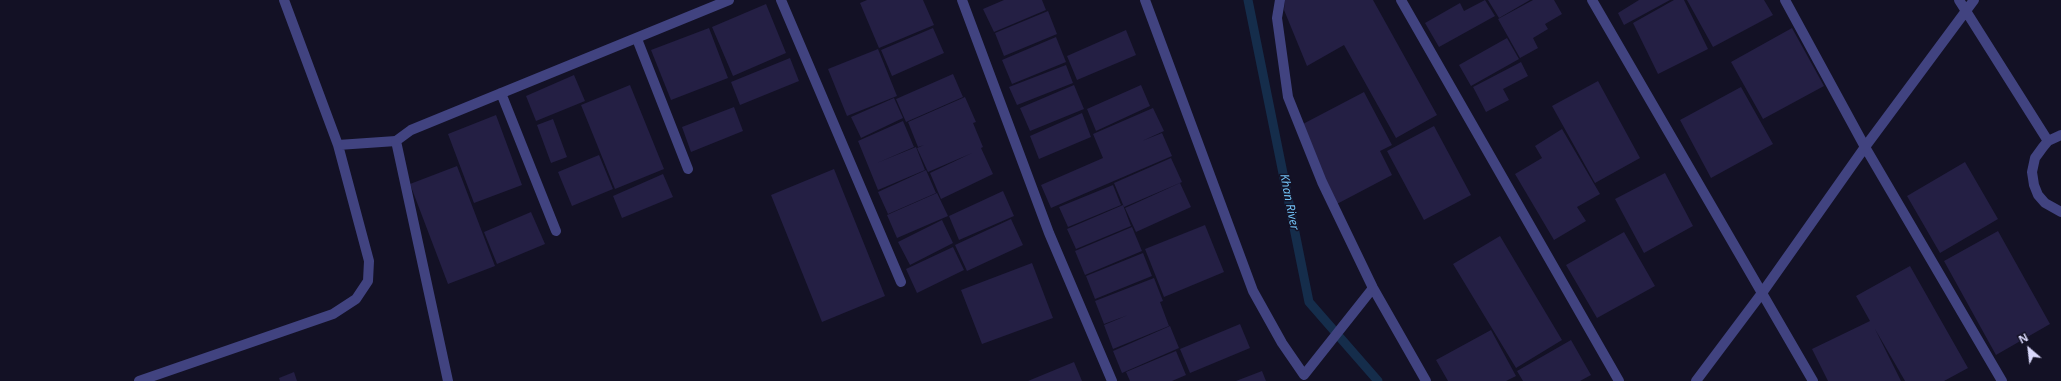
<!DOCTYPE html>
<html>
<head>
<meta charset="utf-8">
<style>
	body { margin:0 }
	#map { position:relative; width:2061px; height:381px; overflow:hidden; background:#131125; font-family:"Noto Sans",sans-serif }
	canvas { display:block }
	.north { position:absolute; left:2009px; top:329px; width:40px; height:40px; -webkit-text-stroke:3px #131125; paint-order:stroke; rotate:332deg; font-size:11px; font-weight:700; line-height:16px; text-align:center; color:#dad9fc }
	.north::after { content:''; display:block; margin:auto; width:14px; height:18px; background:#dad9fc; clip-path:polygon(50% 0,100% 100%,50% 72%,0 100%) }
</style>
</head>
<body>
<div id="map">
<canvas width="2061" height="381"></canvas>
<div class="north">N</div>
</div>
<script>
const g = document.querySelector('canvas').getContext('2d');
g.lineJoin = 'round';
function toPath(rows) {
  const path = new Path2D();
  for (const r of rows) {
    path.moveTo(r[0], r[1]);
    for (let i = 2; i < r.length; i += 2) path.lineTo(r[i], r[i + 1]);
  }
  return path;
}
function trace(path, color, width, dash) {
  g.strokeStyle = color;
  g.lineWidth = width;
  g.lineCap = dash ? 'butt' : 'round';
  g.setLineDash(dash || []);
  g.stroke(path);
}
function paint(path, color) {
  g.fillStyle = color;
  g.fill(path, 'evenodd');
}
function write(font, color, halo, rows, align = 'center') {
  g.font = font + ' "Noto Sans",sans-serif';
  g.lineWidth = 3;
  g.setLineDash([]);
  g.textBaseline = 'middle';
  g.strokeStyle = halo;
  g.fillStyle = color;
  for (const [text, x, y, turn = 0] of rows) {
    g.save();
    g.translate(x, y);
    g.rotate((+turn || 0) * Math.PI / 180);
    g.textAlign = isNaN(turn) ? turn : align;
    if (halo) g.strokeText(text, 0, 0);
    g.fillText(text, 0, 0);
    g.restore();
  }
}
trace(toPath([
	[1248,0,1309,302,1378,381]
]), '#152d4b', 9);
paint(toPath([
	[867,0,923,0,934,25,879,48,860,3],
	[1004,0,1042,0,1046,10,994,32,983,9],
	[1285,0,1373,0,1437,115,1396,138,1344,45,1307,66,1284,10],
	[1485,0,1495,16,1439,47,1425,23,1460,3,1464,11],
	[1488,0,1530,0,1499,18],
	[1533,0,1554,0,1562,14,1545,24,1548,29,1533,38,1538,48,1520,58,1498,19],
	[1639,0,1670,0,1624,25,1618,13],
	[1674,0,1684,0,1708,49,1658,74,1633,23],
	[1687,0,1764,0,1773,15,1713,47],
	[766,4,786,53,733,76,712,27],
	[1048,11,1057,34,1004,56,995,33],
	[709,28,728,78,671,100,651,50],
	[933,28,944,53,892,76,881,50],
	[1792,28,1824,86,1763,119,1731,62],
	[1126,30,1136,55,1077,80,1067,56],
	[1056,37,1066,62,1012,84,1002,60],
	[1507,38,1519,59,1471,86,1459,65],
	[878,49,897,96,847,116,828,69],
	[790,58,799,81,740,105,731,82],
	[1521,62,1528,76,1503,89,1509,100,1486,112,1473,87],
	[1066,65,1073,83,1017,105,1009,87],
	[953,74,963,97,906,122,896,99],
	[574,75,585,101,536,121,526,96],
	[1598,81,1640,158,1595,183,1552,106],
	[630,85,664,169,615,189,581,105],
	[1074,85,1084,109,1030,131,1020,108],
	[1141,85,1150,106,1096,131,1087,109],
	[1741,87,1773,144,1711,178,1680,120],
	[1364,92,1392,145,1380,151,1392,175,1335,205,1301,125],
	[965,97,976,122,973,123,983,147,981,148,993,174,941,199,930,173,972,153,928,172,917,148,924,145,918,147,908,122],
	[894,98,903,118,861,138,851,117],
	[734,107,743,131,691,152,682,127],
	[1153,108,1164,131,1142,141,1162,133,1172,156,1051,208,1041,185,1103,158,1093,134],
	[1082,113,1091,137,1039,159,1030,136],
	[496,115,522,185,474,203,448,134],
	[553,119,567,157,551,163,537,125],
	[903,121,914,147,877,163,916,147,925,170,878,190,858,141],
	[1434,126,1471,195,1424,220,1387,151],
	[1562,129,1600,194,1577,207,1586,221,1554,240,1515,174,1542,158,1535,146],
	[599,155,613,189,572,206,558,172],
	[1171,158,1182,182,1124,207,1114,183],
	[1965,162,1998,219,1940,253,1907,196],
	[457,166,495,266,448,284,410,184],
	[834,169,885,296,822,322,771,195],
	[926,170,936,193,888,214,878,192],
	[1665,173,1693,226,1644,253,1615,199],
	[663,174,673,197,622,218,613,196],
	[1180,183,1191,207,1136,232,1125,208],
	[1113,185,1121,205,1068,227,1059,207],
	[1003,191,1014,216,959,240,949,216],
	[937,193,948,216,897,238,887,215],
	[1123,205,1131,226,1076,249,1067,229],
	[531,212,545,244,497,264,484,232],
	[1011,219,1023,245,967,271,955,245],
	[942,220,953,243,910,265,898,242],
	[1205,225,1224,272,1164,297,1145,249],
	[1132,227,1142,251,1085,275,1075,251],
	[1998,231,2050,324,1996,355,1944,261],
	[1624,232,1655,286,1597,318,1566,265],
	[1500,236,1562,340,1516,368,1453,264],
	[953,247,964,270,917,293,906,269],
	[1143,253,1152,276,1095,299,1086,276],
	[1032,263,1053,318,982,344,961,290],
	[1910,266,1968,368,1944,381,1905,381,1875,329,1901,381,1828,381,1812,349,1870,321,1856,296],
	[1154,278,1163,301,1160,302,1169,326,1113,349,1104,325,1128,315,1104,324,1095,301],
	[1240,324,1250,348,1190,373,1180,349],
	[1170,326,1179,348,1122,373,1113,351],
	[1491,330,1516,376,1506,381,1448,381,1436,360],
	[1571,340,1591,375,1580,381,1523,381,1517,371],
	[1176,351,1186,375,1172,381,1130,381,1126,372],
	[1074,362,1082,381,1028,381],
	[1262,371,1266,381,1236,381],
	[294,372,297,381,280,381,279,378]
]), '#241f44');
trace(toPath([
	[338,145,396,141],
	[139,381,333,314,356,299,368,281,369,261,338,145,284,0]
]), '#414380', 10);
trace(toPath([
	[781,0,901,282],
	[962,0,1049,233,1112,381],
	[1145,0,1253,291,1282,343,1304,375,1373,288],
	[1280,0,1277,18,1288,97,1322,182,1373,288,1426,381],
	[1401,0,1619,381],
	[1592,0,1813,381],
	[1785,0,1865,147,2002,381],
	[1959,0,2048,141],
	[637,39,688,169],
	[501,93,556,231],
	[2061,135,2048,141,2043,147,2035,158,2032,172,2034,185,2038,195,2045,203,2061,212],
	[448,381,396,141,411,130,729,0],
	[1696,381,1762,293,1865,147,1974,0]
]), '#414380', 10);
write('italic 12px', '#70bff2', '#131125', [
	["Khan River",1289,202,79]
]);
</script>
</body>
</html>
